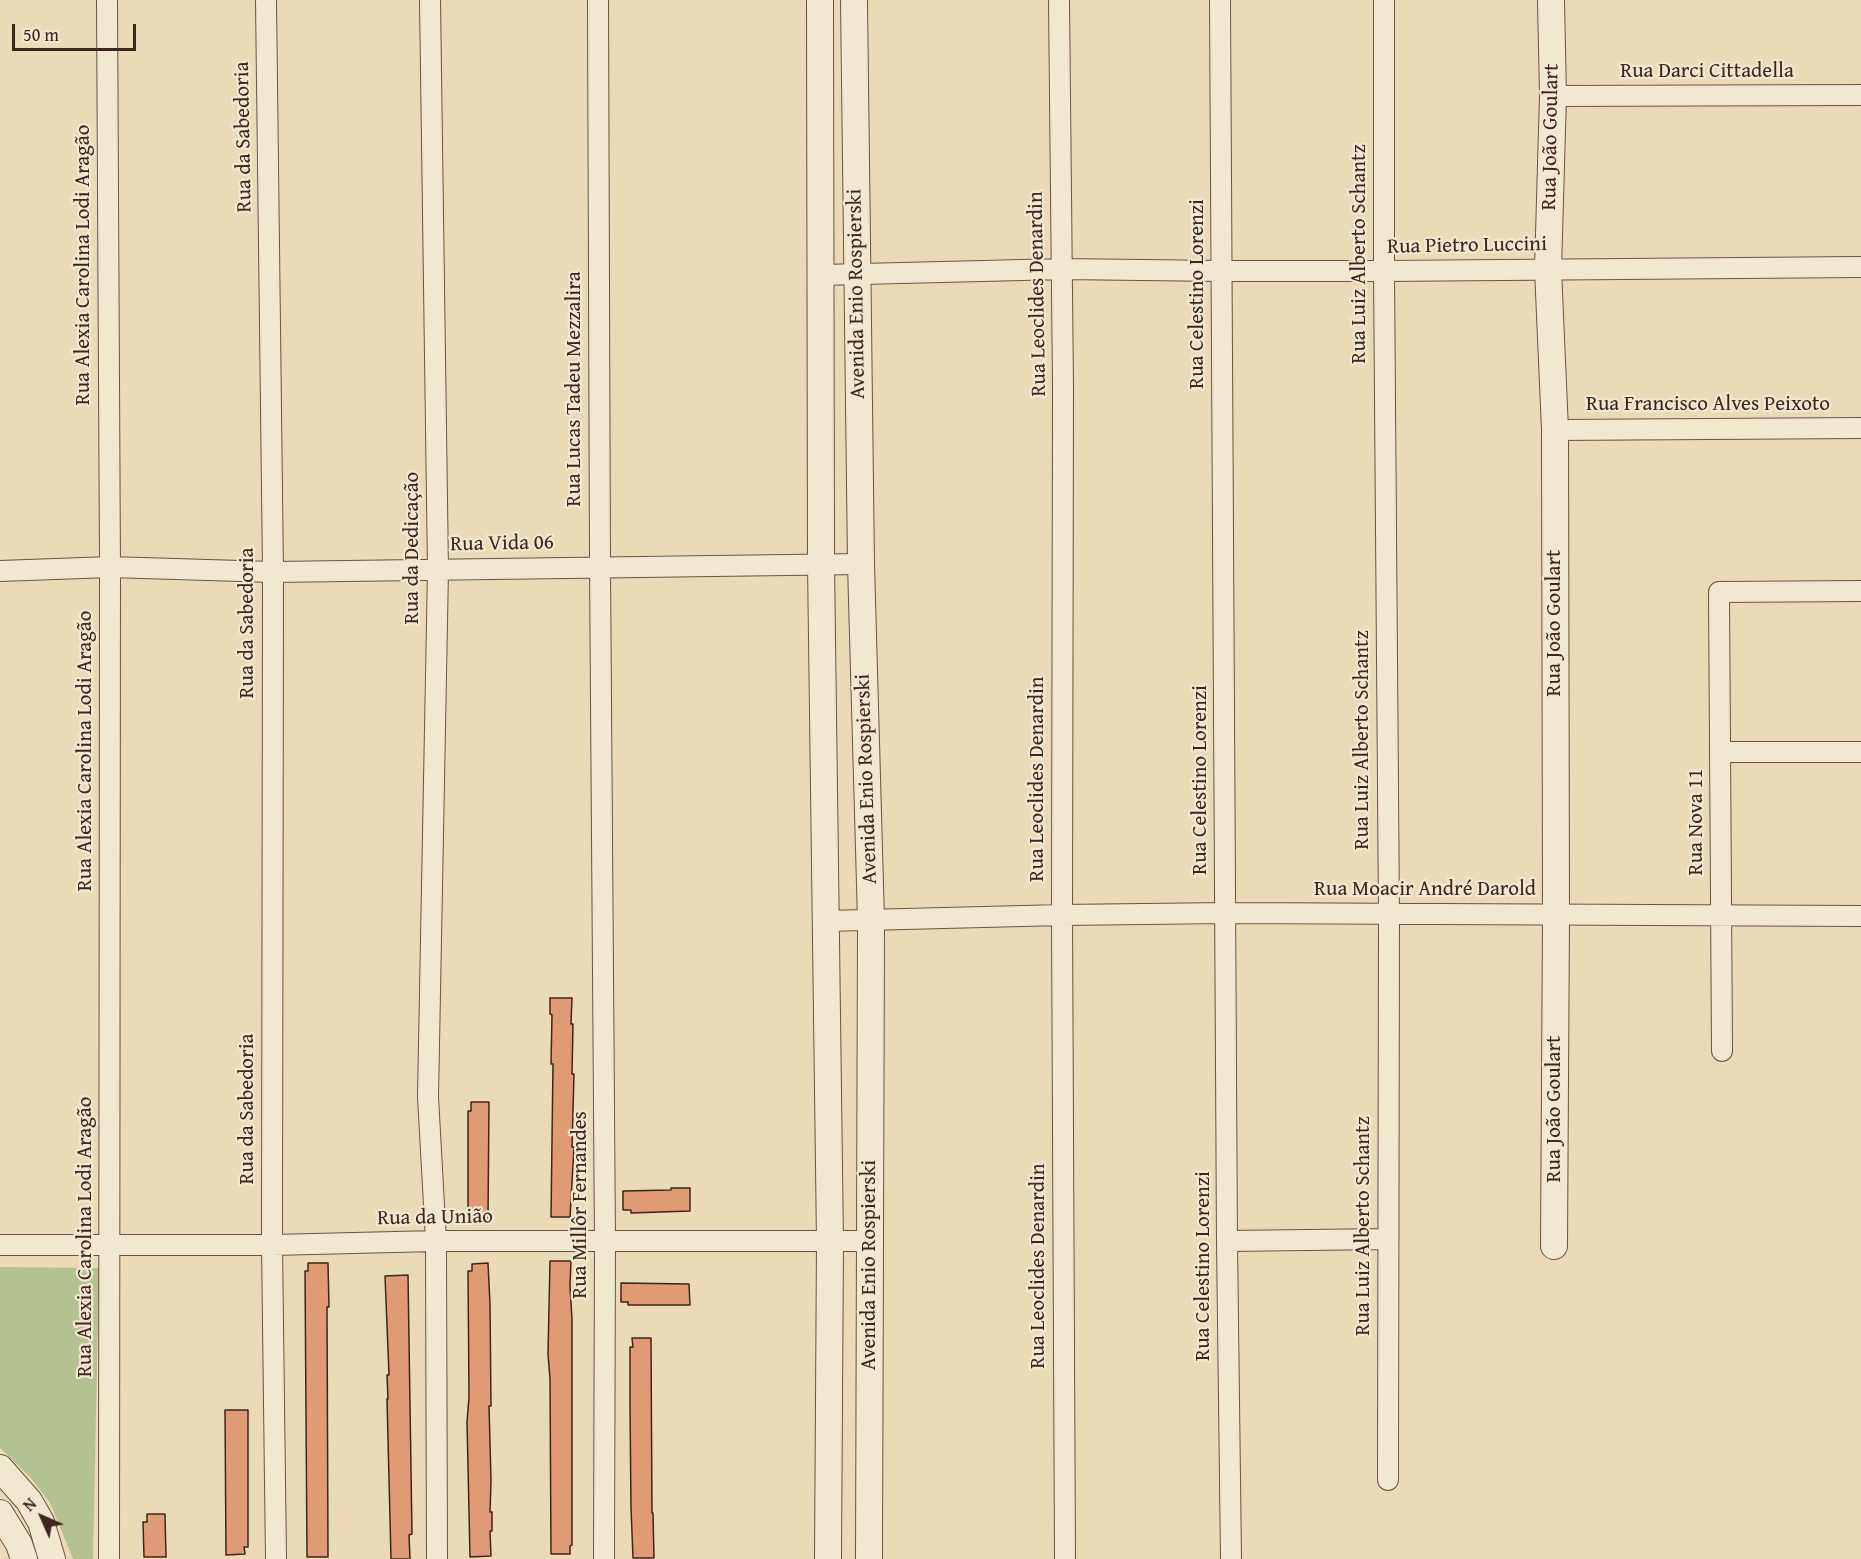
<!DOCTYPE html>
<html>
<head>
<meta charset="utf-8">
<style>
	body { margin:0 }
	#map { position:relative; width:1861px; height:1559px; overflow:hidden; background:#eadbb6; font-family:"Gentium Book Plus",serif }
	canvas { display:block }
	.north { position:absolute; left:12px; top:1487px; width:60px; height:60px; -webkit-text-stroke:4px #f1e8d0; paint-order:stroke; rotate:315deg; font-size:16px; font-weight:700; line-height:24px; text-align:center; color:#3f261d }
	.north::after { content:''; display:block; margin:auto; width:21px; height:27px; background:#3f261d; clip-path:polygon(50% 0,100% 100%,50% 72%,0 100%) }
	.scale { position:absolute; left:12px; top:24px; width:124px; height:27px; box-sizing:border-box; border:3px solid #3f261d; border-top:0; padding-left:8px; font-size:18px; line-height:21px; white-space:nowrap; color:#3f261d; -webkit-text-stroke:4px #f1e8d0; paint-order:stroke }
</style>
</head>
<body>
<div id="map">
<canvas width="1861" height="1559"></canvas>
<div class="north">N</div>
<div class="scale">50 m</div>
</div>
<script>
const g = document.querySelector('canvas').getContext('2d');
g.lineJoin = 'round';
function paint(path, color) {
  g.fillStyle = color;
  g.fill(path, 'evenodd');
}
function toPath(rows) {
  const path = new Path2D();
  for (const r of rows) {
    path.moveTo(r[0], r[1]);
    for (let i = 2; i < r.length; i += 2) path.lineTo(r[i], r[i + 1]);
  }
  return path;
}
function trace(path, color, width, dash) {
  g.strokeStyle = color;
  g.lineWidth = width;
  g.lineCap = dash ? 'butt' : 'round';
  g.setLineDash(dash || []);
  g.stroke(path);
}
function write(font, color, halo, rows, align = 'center') {
  g.font = font + ' "Gentium Book Plus",serif';
  g.lineWidth = 4.5;
  g.setLineDash([]);
  g.textBaseline = 'middle';
  g.strokeStyle = halo;
  g.fillStyle = color;
  for (const [text, x, y, turn = 0] of rows) {
    g.save();
    g.translate(x, y);
    g.rotate((+turn || 0) * Math.PI / 180);
    g.textAlign = isNaN(turn) ? turn : align;
    if (halo) g.strokeText(text, 0, 0);
    g.fillText(text, 0, 0);
    g.restore();
  }
}
paint(toPath([
	[0,1267,99,1268,93,1559,73,1559,50,1503,30,1477,0,1448]
]), '#b4c190');
const building = toPath([
	[550,998,572,998,571,1024,573,1024,572,1074,574,1074,572,1147,574,1147,570,1217,551,1217,553,1064,551,1064,552,1015,550,1014,550,998],
	[471,1102,489,1102,488,1219,468,1219,468,1111,471,1111,471,1102],
	[671,1188,690,1188,690,1211,631,1213,631,1210,623,1210,623,1191,671,1190,671,1188],
	[550,1261,571,1261,570,1285,572,1320,572,1545,570,1546,570,1554,551,1554,550,1379,548,1354,550,1261],
	[308,1263,328,1263,329,1307,327,1307,328,1557,307,1557,305,1271,308,1271,308,1263],
	[488,1263,490,1304,491,1406,489,1406,491,1481,490,1512,492,1512,492,1531,490,1531,491,1556,470,1557,467,1422,469,1397,468,1271,472,1271,472,1264,488,1263],
	[408,1275,412,1534,409,1535,410,1559,391,1559,387,1399,388,1399,387,1375,389,1375,385,1276,408,1275],
	[621,1283,689,1284,690,1305,628,1305,628,1302,621,1302,621,1283],
	[632,1338,651,1338,652,1513,653,1513,654,1558,633,1558,631,1508,630,1407,630,1347,633,1347,632,1338],
	[225,1410,248,1410,248,1547,244,1547,245,1554,226,1555,225,1410],
	[147,1514,165,1514,166,1557,144,1557,143,1522,147,1522,147,1514]
]);
paint(building, '#e09a75');
trace(building, '#3f261d', 1.5);
const minor = toPath([
	[107,0,110,567,109,1559],
	[266,0,273,572,272,1245,276,1559],
	[430,0,438,570,428,1097,436,1241,437,1559],
	[598,0,600,566,605,1242,604,1559],
	[1059,0,1063,387,1062,915,1065,1559],
	[1220,0,1227,1241,1231,1559],
	[1384,0,1384,271,1389,915,1388,1480],
	[1553,96,1861,95],
	[821,275,1062,269,1221,271,1384,271,1861,267],
	[1555,430,1861,428],
	[0,571,110,567,273,572,861,564],
	[1720,752,1861,752],
	[826,921,1062,915,1226,913,1861,916],
	[1722,1051,1719,592,1861,591],
	[1227,1241,1388,1239],
	[0,1245,272,1245,436,1241,870,1241]
]);
const tertiary = toPath([
	[820,0,821,563,830,1241,828,1559],
	[854,0,861,564,871,920,869,1559],
	[1551,0,1553,96,1548,269,1555,430,1556,915,1554,1246],
	[0,1468,29,1501,41,1522,52,1559],
	[0,1513,19,1544,24,1559]
]);
trace(minor, '#6a5343', 22);
trace(tertiary, '#6a5343', 28);
trace(minor, '#f1e8d0', 20);
trace(tertiary, '#f1e8d0', 26);
write('21px', '#3f261d', '#f1e8d0', [
	["Rua Darci Cittadella",1707,72],
	["Rua da Sabedoria",244,137,-91],
	["Rua João Goulart",1551,137,-89],
	["Rua Pietro Luccini",1467,246,-1],
	["Rua Luiz Alberto Schantz",1360,254,-90],
	["Rua Alexia Carolina Lodi Aragão",84,265,-90],
	["Avenida Enio Rospierski",857,294,-91],
	["Rua Leoclides Denardin",1038,294,-91],
	["Rua Celestino Lorenzi",1198,294,-90],
	["Rua Lucas Tadeu Mezzalira",575,389,-90],
	["Rua Francisco Alves Peixoto",1708,405],
	["Rua Vida 06",502,544,-1],
	["Rua da Dedicação",413,548,-90],
	["Rua da Sabedoria",248,623,-90],
	["Rua João Goulart",1555,623,-90],
	["Rua Luiz Alberto Schantz",1363,740,-90],
	["Rua Alexia Carolina Lodi Aragão",86,751,-90],
	["Avenida Enio Rospierski",867,779,-92],
	["Rua Leoclides Denardin",1038,779,-90],
	["Rua Celestino Lorenzi",1201,780,-90],
	["Rua Nova 11",1697,822,-90],
	["Rua Moacir André Darold",1425,890],
	["Rua da Sabedoria",248,1109,-90],
	["Rua João Goulart",1555,1109,-90],
	["Rua Millôr Fernandes",581,1205,-90],
	["Rua da União",435,1218,-1],
	["Rua Luiz Alberto Schantz",1364,1226,-90],
	["Rua Alexia Carolina Lodi Aragão",86,1237,-90],
	["Avenida Enio Rospierski",870,1265,-90],
	["Rua Leoclides Denardin",1039,1266,-90],
	["Rua Celestino Lorenzi",1204,1266,-90]
]);
</script>
</body>
</html>
